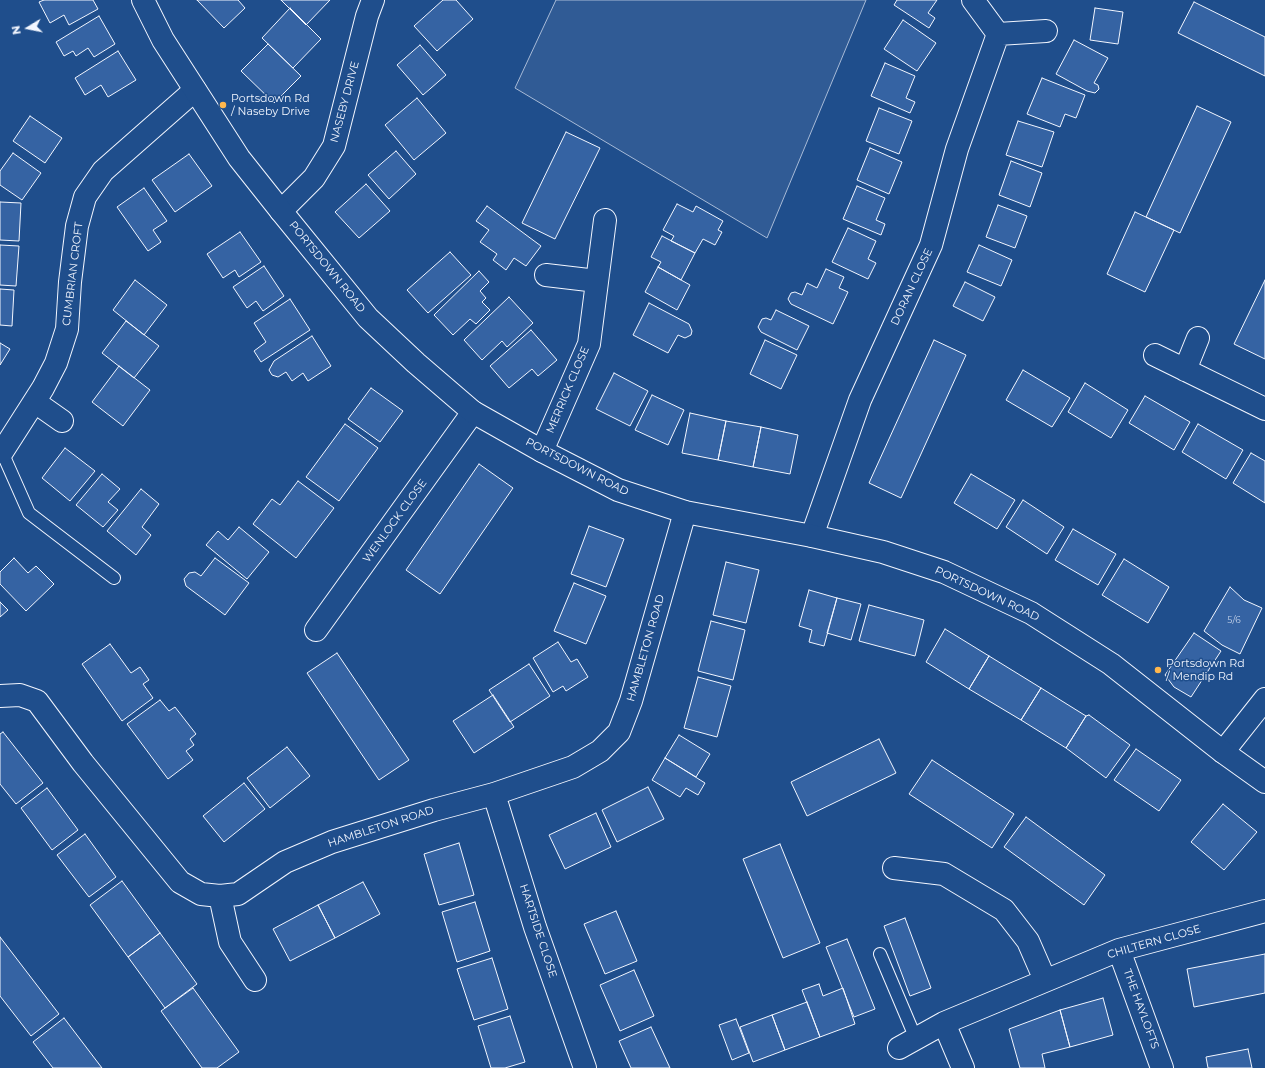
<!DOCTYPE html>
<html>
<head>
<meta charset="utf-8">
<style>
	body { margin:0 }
	#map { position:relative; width:1265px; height:1068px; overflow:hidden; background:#1f4e8c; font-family:Montserrat,sans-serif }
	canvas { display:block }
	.north { position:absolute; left:8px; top:8px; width:40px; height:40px; -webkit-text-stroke:3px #1f4e8c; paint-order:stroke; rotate:260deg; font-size:11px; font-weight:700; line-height:16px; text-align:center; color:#f2f6ff }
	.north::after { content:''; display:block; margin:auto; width:14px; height:18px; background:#f2f6ff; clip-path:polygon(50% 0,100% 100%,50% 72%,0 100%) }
</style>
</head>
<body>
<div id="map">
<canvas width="1265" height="1068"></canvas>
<div class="north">N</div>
</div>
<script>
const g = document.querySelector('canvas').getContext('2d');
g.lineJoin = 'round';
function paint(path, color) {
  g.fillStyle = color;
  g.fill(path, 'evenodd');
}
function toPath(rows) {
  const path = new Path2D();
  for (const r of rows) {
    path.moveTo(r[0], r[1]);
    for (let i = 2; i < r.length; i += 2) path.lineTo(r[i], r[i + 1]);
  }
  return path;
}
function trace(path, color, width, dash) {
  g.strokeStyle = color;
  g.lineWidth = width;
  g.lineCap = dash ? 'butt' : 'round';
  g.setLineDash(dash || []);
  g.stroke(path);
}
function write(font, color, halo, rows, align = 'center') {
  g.font = font + ' Montserrat,sans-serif';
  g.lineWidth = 3;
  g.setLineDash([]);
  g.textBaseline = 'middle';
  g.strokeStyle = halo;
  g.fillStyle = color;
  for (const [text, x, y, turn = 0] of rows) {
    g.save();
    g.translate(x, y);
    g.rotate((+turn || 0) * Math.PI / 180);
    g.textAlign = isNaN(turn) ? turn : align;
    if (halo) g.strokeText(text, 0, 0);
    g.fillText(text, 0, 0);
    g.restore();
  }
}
const green = toPath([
	[556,0,866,0,767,238,515,88,556,0]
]);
paint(green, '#305b95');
trace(green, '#a8bbd7', 1);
const building = toPath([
	[44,0,93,0,98,9,69,25,64,15,50,23,39,2,44,0],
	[197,0,238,0,245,8,224,28,197,0],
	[281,0,330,0,306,25,281,0],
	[443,0,456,0,473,19,437,51,414,26,443,0],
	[897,0,937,0,928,13,935,18,929,28,894,5,897,0],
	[1194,2,1265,37,1265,76,1178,33,1194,2],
	[290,8,321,39,293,68,262,38,290,8],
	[1095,8,1123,12,1118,44,1090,40,1095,8],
	[99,16,115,44,94,57,88,48,76,56,73,51,64,56,56,42,99,16],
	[903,20,936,43,917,71,884,49,903,20],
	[1074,40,1108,58,1094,83,1098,85,1099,89,1095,93,1087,91,1056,74,1074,40],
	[268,44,301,76,274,103,241,71,268,44],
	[420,45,446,75,423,95,397,65,420,45],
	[118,51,136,80,108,97,101,85,85,95,75,78,118,51],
	[885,63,915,76,906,98,915,102,910,113,871,96,885,63],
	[1042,78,1085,95,1076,118,1065,114,1060,127,1027,114,1042,78],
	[417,98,446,133,414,160,385,125,417,98],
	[1197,106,1231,122,1180,233,1146,217,1197,106],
	[879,108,912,121,899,154,866,141,879,108],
	[30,116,62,138,45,163,13,141,30,116],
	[1018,121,1054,132,1042,167,1006,155,1018,121],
	[566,132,600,148,555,239,522,223,566,132],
	[870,148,902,162,889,194,857,180,870,148],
	[396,151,416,174,389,199,368,175,396,151],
	[13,153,41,173,22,200,0,185,0,171,13,153],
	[189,154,212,186,175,212,152,180,189,154],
	[1011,161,1042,173,1030,207,999,195,1011,161],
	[366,184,390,211,359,238,335,212,366,184],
	[857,186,885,198,876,220,885,224,881,235,843,219,857,186],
	[144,188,167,221,153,230,161,242,148,251,117,207,144,188],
	[0,202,21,203,19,241,0,240,0,202],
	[677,204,693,212,696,206,723,221,718,230,722,232,715,245,703,239,695,253,671,241,674,236,663,230,677,204],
	[998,205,1027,216,1015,248,986,237,998,205],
	[487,206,541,246,526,266,514,258,506,270,493,260,497,254,480,242,489,230,476,221,487,206],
	[1135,212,1174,230,1145,292,1107,274,1135,212],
	[848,228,876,241,868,259,876,263,868,279,832,262,848,228],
	[240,232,261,262,239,277,235,270,223,278,207,254,240,232],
	[662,236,695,253,681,280,658,267,661,262,651,257,662,236],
	[0,245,19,246,16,286,0,285,0,245],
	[979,245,1012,260,1001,286,967,272,979,245],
	[450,252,471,275,428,313,407,290,450,252],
	[264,266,284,296,263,311,256,301,247,308,233,287,264,266],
	[658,267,690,285,677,310,645,292,658,267],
	[826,269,844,277,839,288,848,292,833,324,791,304,788,299,791,293,795,292,802,295,807,283,817,288,826,269],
	[479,271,489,282,480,291,486,298,482,302,490,310,476,324,470,319,453,335,434,315,479,271],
	[135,280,167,305,144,335,113,310,135,280],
	[1265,280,1265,359,1234,344,1265,280],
	[965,282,995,297,983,321,953,306,965,282],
	[0,289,14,290,12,326,0,325,0,289],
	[509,297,533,323,507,347,502,341,482,360,464,340,509,297],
	[290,299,310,330,261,362,254,351,266,342,254,323,290,299],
	[649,303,689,324,692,331,691,335,685,338,678,335,668,353,633,335,649,303],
	[776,310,809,326,797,350,761,332,758,327,762,319,766,318,771,320,776,310],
	[126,321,159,346,134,378,102,353,126,321],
	[531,330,557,360,538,376,532,369,509,388,490,366,531,330],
	[312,336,331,366,308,381,303,373,292,381,286,372,278,377,272,375,269,370,274,361,312,336],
	[765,340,797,355,781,389,750,374,765,340],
	[934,340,966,355,901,498,869,483,934,340],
	[0,343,10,349,0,365,0,343],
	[119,366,150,390,123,426,92,402,119,366],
	[1023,370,1070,398,1052,427,1006,400,1023,370],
	[614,373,648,391,630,426,596,409,614,373],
	[1085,383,1128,410,1111,438,1068,412,1085,383],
	[371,388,403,411,380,442,348,419,371,388],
	[652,395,684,410,668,445,635,430,652,395],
	[1145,396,1190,422,1174,450,1129,423,1145,396],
	[690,413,726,421,718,460,682,453,690,413],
	[726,421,761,427,753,467,718,460,726,421],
	[345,424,378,448,339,501,306,477,345,424],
	[1198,424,1243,450,1226,479,1182,452,1198,424],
	[761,427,798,435,790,474,753,467,761,427],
	[65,448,95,471,70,501,42,478,65,448],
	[1251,453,1265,461,1265,503,1233,483,1251,453],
	[479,464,513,488,440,594,406,570,479,464],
	[102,474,120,489,108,502,118,510,103,527,76,505,102,474],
	[971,474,1015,500,997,529,954,503,971,474],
	[298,481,334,508,296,558,253,524,272,499,280,505,298,481],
	[141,489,159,504,142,527,151,535,136,555,107,531,141,489],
	[1023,500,1064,527,1047,554,1006,527,1023,500],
	[589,526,624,539,606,587,571,574,589,526],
	[239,527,269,552,247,579,206,545,218,531,228,540,239,527],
	[1073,529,1116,554,1098,585,1055,560,1073,529],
	[14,558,28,573,36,566,54,584,26,611,0,584,0,572,14,558],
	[215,558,249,583,225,615,186,586,184,579,189,573,195,572,201,576,215,558],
	[1124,559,1169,587,1148,623,1102,595,1124,559],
	[726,562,759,570,746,623,713,615,726,562],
	[574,583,606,596,586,644,554,631,574,583],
	[1230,587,1244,600,1262,608,1240,654,1222,645,1204,631,1230,587],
	[809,590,837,598,824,646,809,642,812,630,799,626,809,590],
	[837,598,861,604,851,640,827,633,837,598],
	[0,602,8,610,0,617,0,602],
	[869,605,924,620,915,656,859,641,869,605],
	[711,621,745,630,733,680,698,671,711,621],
	[945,629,989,656,969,689,926,662,945,629],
	[1194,633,1221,651,1191,697,1174,687,1165,675,1194,633],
	[558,642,571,662,577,659,588,677,566,691,563,686,553,692,533,658,558,642],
	[110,644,131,673,140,667,149,680,143,684,153,698,122,721,82,664,110,644],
	[337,653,409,760,379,780,307,673,337,653],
	[989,656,1041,688,1021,720,969,689,989,656],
	[529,664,550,696,510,722,489,690,529,664],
	[698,677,731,686,717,737,684,728,698,677],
	[1041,688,1086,716,1066,748,1021,720,1041,688],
	[493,695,514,727,474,753,453,721,493,695],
	[160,700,169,711,175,707,196,734,190,739,194,745,186,751,193,760,168,779,127,724,160,700],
	[1089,715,1130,745,1106,778,1066,748,1086,716,1089,715],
	[3,732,43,783,16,804,0,784,0,734,3,732],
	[679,735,710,754,696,777,665,758,679,735],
	[879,739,896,773,807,816,791,782,879,739],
	[287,747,310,776,270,808,247,778,287,747],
	[1136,749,1181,780,1159,811,1114,780,1136,749],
	[665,758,705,783,698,795,686,788,680,797,652,780,665,758],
	[932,760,1014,814,992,848,909,794,932,760],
	[244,783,265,809,224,842,203,816,244,783],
	[648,787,664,819,617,842,602,810,648,787],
	[47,788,78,830,52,850,21,808,47,788],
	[1223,804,1257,832,1224,870,1191,842,1223,804],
	[596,813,611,847,565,869,549,835,596,813],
	[1026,817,1105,875,1084,905,1004,847,1026,817],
	[85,834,116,877,89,897,57,855,85,834],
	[459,843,474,895,439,905,424,854,459,843],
	[780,844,820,943,783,958,743,859,780,844],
	[122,881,160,933,128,957,90,905,122,881],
	[363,882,380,914,335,938,318,905,363,882],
	[475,902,490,951,457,962,442,912,475,902],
	[318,905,335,938,290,961,273,929,318,905],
	[616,911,637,961,605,974,584,924,616,911],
	[905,918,931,988,910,996,884,926,905,918],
	[160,933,197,984,165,1008,128,957,160,933],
	[0,937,59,1014,31,1036,0,996,0,937],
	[847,939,875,1009,854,1017,826,947,847,939],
	[1265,954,1265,993,1194,1007,1187,969,1265,954],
	[492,958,508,1009,474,1020,457,969,492,958],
	[634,970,654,1016,620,1031,600,985,634,970],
	[819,984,823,996,843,988,855,1024,820,1037,802,990,819,984],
	[193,988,239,1052,217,1068,202,1068,161,1011,193,988],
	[1103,998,1113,1035,1070,1047,1060,1010,1103,998],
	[807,1002,820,1037,785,1050,772,1015,807,1002],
	[1060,1010,1070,1047,1042,1054,1045,1068,1020,1068,1009,1029,1060,1010],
	[772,1015,785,1050,753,1062,740,1027,772,1015],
	[510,1016,525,1062,505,1068,491,1068,478,1026,510,1016],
	[64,1018,102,1068,53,1068,33,1042,64,1018],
	[736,1019,749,1053,732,1060,719,1025,736,1019],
	[651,1027,670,1068,631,1068,619,1041,651,1027],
	[1248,1049,1252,1068,1208,1068,1206,1057,1248,1049]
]);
paint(building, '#3563a3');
trace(building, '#f2f6ff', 1);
const service = toPath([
	[2,452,29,513,114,578],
	[880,954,916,1039]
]);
const minor = toPath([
	[973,0,998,34,1046,31],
	[281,211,314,178,334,146,367,16,373,0],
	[546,275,597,281],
	[1155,355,1265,409],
	[1185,370,1198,338],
	[35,402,62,421],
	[542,451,589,344,605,220],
	[2,452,43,388,56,363,67,329,70,282,77,226,85,197,103,171,195,90],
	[812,536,860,400,931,245,957,149,998,34],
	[316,630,473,412],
	[0,696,20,695,37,701,83,763,180,882,201,894,220,896,238,894,285,862,332,842,434,810,494,794,573,767,600,751,619,732,631,701,685,512],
	[1223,752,1265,699],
	[494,794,535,927,585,1068],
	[894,868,944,874,1004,910,1028,941,1045,980],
	[220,896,230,942,255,980],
	[1119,950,1162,1068],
	[944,1023,963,1068],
	[899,1048,944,1023,1119,950,1265,911]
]);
const tertiary = toPath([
	[143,0,163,40,239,158,281,211,368,318,416,363,473,412,542,451,618,490,685,512,812,536,883,552,944,572,1031,613,1111,664,1223,752,1265,782]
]);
trace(service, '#f2f6ff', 14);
trace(minor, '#f2f6ff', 24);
trace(tertiary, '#f2f6ff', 24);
trace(service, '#1f4e8c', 12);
trace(minor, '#1f4e8c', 22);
trace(tertiary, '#1f4e8c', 22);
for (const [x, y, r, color] of [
	[223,105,4,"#ffb74d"],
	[1158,670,4,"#ffb74d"]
]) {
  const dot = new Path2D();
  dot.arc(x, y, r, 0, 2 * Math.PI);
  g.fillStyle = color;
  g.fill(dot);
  trace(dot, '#1f4e8c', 1.5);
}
write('9px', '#c3d1e8', null, [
	["5/6",1234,620]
]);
write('11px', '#f2f6ff', '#1f4e8c', [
	["Portsdown Rd",231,99],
	["/ Naseby Drive",231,112],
	["Portsdown Rd",1166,664],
	["/ Mendip Rd",1166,677]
], 'left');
write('11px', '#f2f6ff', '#1f4e8c', [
	["NASEBY DRIVE",345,102,-75],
	["PORTSDOWN ROAD",327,267,51],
	["CUMBRIAN CROFT",73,274,-83],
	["DORAN CLOSE",912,287,-65],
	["MERRICK CLOSE",568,390,-67],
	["PORTSDOWN ROAD",577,467,27],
	["WENLOCK CLOSE",395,521,-54],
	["PORTSDOWN ROAD",987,594,25],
	["HAMBLETON ROAD",646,648,-74],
	["HAMBLETON ROAD",381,827,-18],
	["HARTSIDE CLOSE",538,931,72],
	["CHILTERN CLOSE",1154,942,-16],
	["THE HAYLOFTS",1141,1009,70]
]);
</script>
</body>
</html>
